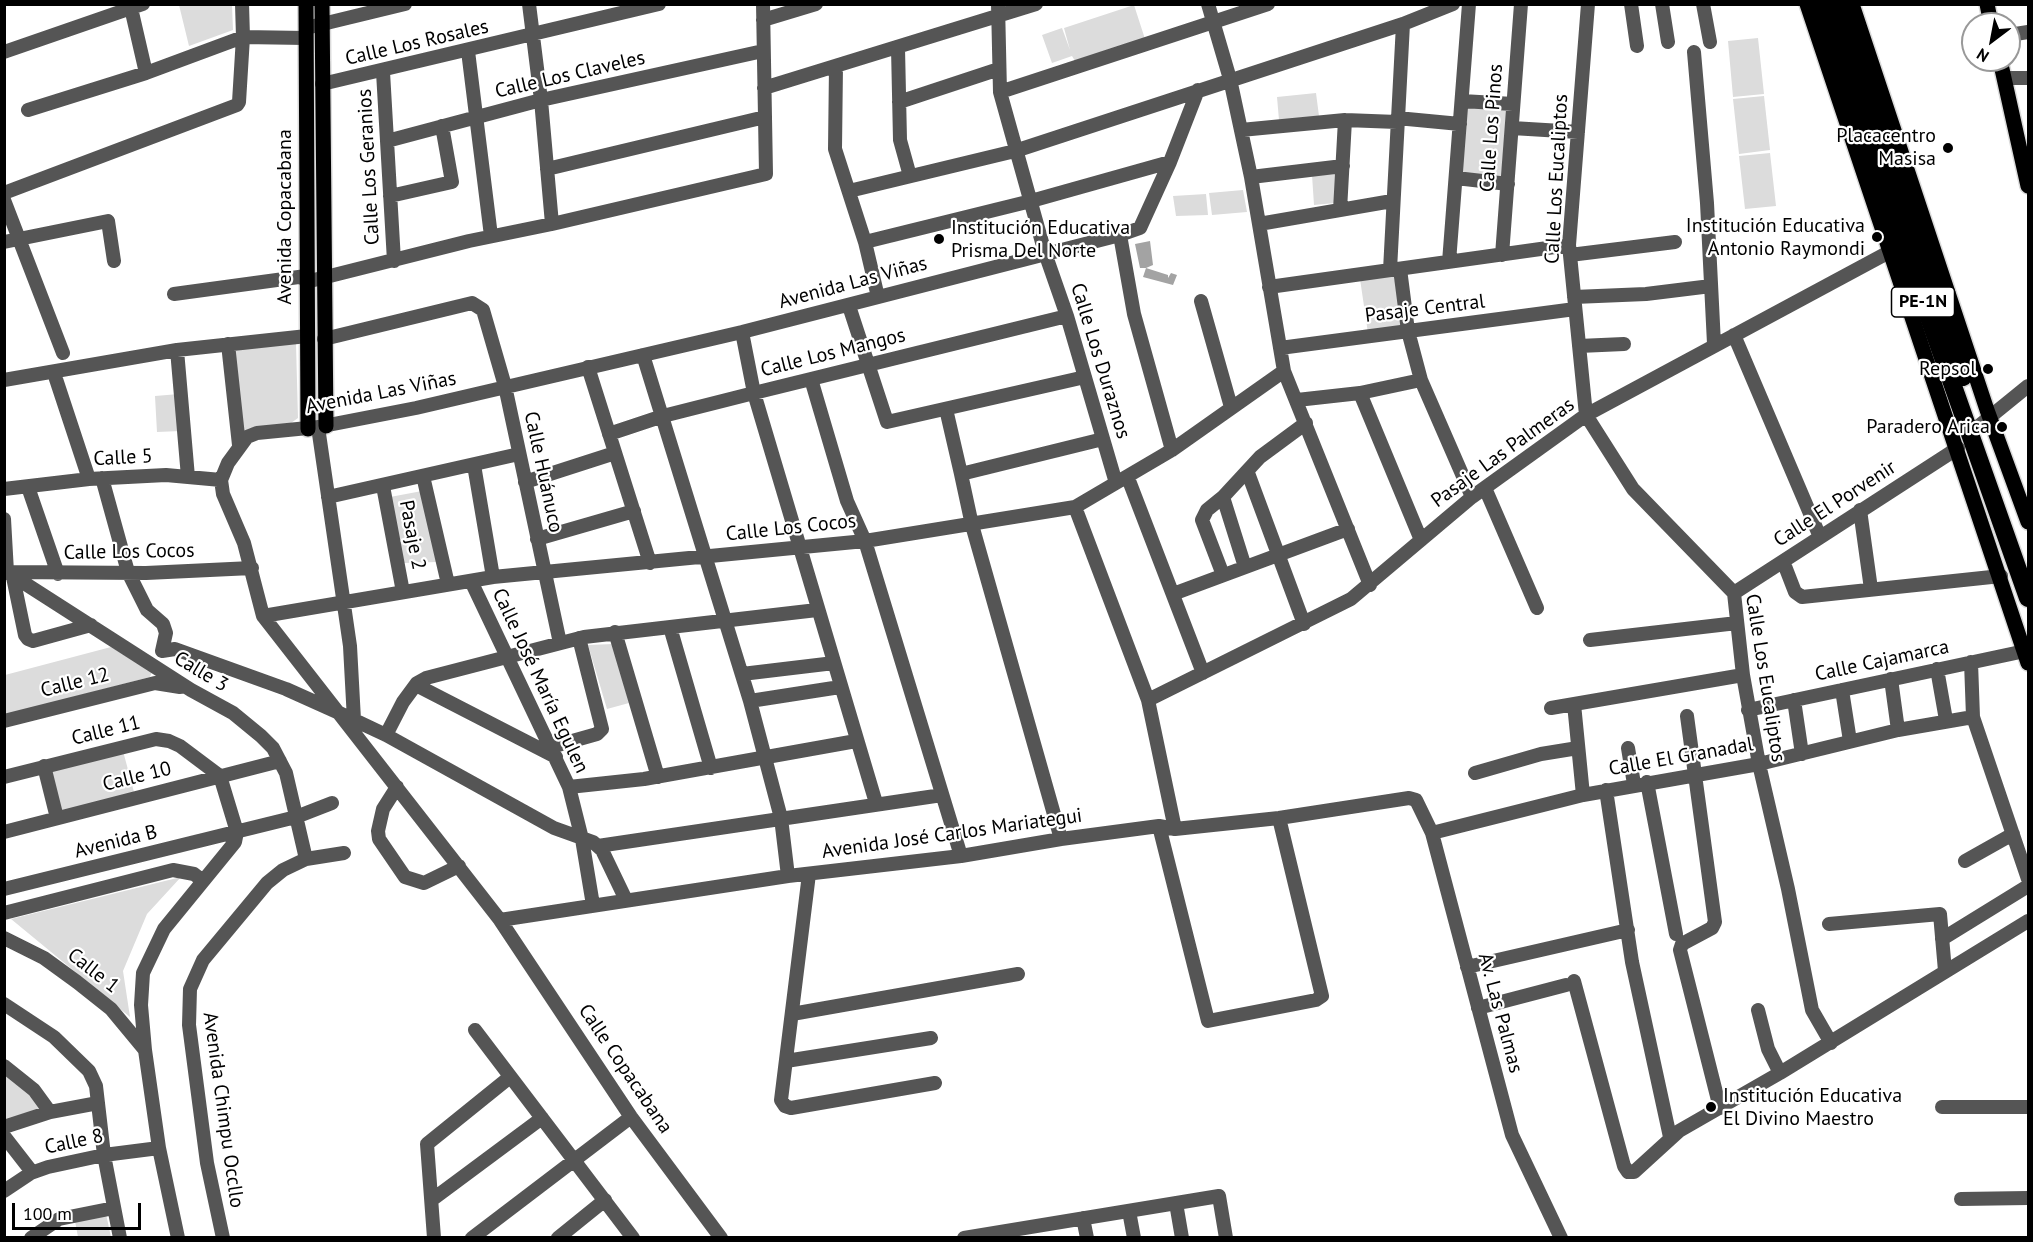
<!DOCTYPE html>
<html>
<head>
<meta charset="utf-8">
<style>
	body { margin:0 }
	#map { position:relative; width:2033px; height:1242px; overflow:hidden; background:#fff; font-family:"PT Sans",sans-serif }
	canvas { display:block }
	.frame { position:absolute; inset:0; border:6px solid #000; pointer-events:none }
	.north { position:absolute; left:1961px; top:12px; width:60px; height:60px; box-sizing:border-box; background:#fff; border:2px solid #999; border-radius:50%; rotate:212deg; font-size:16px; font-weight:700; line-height:24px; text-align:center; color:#000 }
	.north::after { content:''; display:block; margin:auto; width:21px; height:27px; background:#000; clip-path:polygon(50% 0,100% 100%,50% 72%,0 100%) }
	.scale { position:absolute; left:12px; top:1203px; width:129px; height:27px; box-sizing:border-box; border:3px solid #000; border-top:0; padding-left:8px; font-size:18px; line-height:21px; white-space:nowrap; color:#000; -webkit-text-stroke:4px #fff; paint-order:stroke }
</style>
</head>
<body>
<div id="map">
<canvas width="2033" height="1242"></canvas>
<div class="frame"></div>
<div class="north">N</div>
<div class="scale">100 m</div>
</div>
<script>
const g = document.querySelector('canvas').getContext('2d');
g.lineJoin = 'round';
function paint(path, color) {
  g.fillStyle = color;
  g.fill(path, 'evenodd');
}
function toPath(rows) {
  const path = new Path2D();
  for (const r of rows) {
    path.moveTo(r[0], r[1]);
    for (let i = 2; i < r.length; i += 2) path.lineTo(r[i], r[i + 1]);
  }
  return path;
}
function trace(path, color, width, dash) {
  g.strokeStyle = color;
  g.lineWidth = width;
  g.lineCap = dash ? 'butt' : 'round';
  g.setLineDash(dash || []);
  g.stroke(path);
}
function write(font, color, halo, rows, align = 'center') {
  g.font = font + ' "PT Sans",sans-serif';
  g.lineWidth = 4.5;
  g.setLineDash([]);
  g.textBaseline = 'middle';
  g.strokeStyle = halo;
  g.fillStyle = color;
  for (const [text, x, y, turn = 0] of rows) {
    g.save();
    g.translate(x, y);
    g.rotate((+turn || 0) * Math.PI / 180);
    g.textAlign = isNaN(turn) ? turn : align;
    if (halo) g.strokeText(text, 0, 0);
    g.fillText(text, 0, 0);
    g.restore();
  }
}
paint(toPath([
	[179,5,232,5,233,30,189,46],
	[1134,5,1145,39,1075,61,1072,56,1052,63,1042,35,1062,28,1070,50,1064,28],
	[312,36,315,36,316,272,314,272],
	[1758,38,1764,94,1733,97,1728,41],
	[1316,93,1319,116,1279,120,1277,97],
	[1764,96,1770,150,1739,154,1733,99],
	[1465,104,1507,106,1501,180,1459,176],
	[1770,153,1776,206,1745,209,1739,156],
	[1337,172,1335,203,1314,205,1312,175],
	[1243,190,1247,212,1212,215,1209,193],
	[1206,194,1208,215,1176,216,1173,196],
	[1394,275,1402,328,1368,333,1360,279],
	[292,340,296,344,298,418,291,423,243,434,234,351],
	[179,394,181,431,157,432,155,396],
	[422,491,437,562,404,563,390,497],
	[613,644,629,703,607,709,588,645],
	[111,647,152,672,150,677,5,715,5,675],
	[123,751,134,792,61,811,50,771],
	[181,877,147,914,123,971,130,1017,11,919],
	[4,1071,24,1086,43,1108,5,1121],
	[106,1214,111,1237,78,1237,75,1221]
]), '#dcdcdc');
paint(toPath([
	[1150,241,1153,265,1146,268,1168,275,1168,278,1171,273,1177,275,1173,285,1143,277,1146,268,1140,268,1135,244]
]), '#a3a3a3');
const major = toPath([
	[306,4,308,429],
	[322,4,326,426],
	[1807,4,2028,663],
	[1852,4,1987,410,2028,522],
	[1987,4,1991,24],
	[2000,60,2028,186]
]);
const highway = toPath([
	[1823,4,1905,250,2028,598],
	[1836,4,1963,377]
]);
trace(major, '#dbdbdb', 18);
trace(highway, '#dbdbdb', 21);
trace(toPath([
	[529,4,541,100,552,224],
	[998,4,1000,92,1045,253,1067,316,1116,483],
	[1208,4,1230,79,1251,177,1284,371,1370,585],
	[1588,4,1569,245,1586,415,1633,489,1734,593,1743,675,1759,764,1788,889,1812,1010,1831,1043],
	[1631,4,1637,46],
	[1662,4,1668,42],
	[1703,4,1710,42],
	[131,8,146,73],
	[763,20,816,4],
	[306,28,405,4],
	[2009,35,2028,32],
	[898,48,900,140,910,176],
	[468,51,491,236],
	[4,52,143,4],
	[1694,52,1707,203,1714,344],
	[836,66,835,149,865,242,878,297],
	[383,72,394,261],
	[2005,78,2028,78],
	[322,84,659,4],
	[764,88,1036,4],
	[1000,92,1268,4],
	[1462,101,1513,104],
	[899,102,999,69],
	[28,110,146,73,243,37,305,38],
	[1397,118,1460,124],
	[1512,128,1578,132],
	[1241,130,1345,120,1397,122],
	[387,141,541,100,763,51],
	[547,169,765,117],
	[1251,177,1343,166],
	[1456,178,1508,184],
	[849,191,1015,151,1403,24,1453,4],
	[4,193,237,105,239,102,243,37,242,4],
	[390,196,452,182,442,126],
	[4,200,63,353],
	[1340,210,1345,120],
	[1259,224,1392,201],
	[1120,235,1134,314,1172,450],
	[4,242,108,221,114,261],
	[865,242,1031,201,1170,162],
	[1502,255,1521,4],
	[1570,255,1675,242],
	[1449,262,1469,4],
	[1400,269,1408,331,1421,380,1472,497],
	[1390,270,1403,24],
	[306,282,469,241,552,224,766,174,763,4],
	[1269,287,1569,245],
	[174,294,306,276],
	[1574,297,1646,294,1711,286],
	[1201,301,1231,407],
	[849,306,887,422,1085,377],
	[742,332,754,393,876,803],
	[1734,335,1820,537],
	[324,339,472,303,483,310,505,386,560,643],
	[228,344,239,445],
	[1579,346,1624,344],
	[1280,348,1575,309],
	[177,350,188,477],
	[643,355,750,701,781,818,788,876],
	[588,367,650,563],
	[54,373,89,479],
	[811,379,847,501,865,541,961,856],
	[4,380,177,350,307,336],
	[1360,393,1421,540],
	[1297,400,1360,393,1421,380],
	[946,409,961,474,1103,439],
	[1980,425,2028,386],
	[318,427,350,646,354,720],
	[609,434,663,416,754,393,1067,316],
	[474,465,493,577],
	[1248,473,1304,624],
	[961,474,972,525,1061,839],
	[423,476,448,584],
	[102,478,128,572,147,610,163,624,166,633,162,651,175,649,286,689,335,711,386,735,554,828,593,842,602,850,626,900],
	[1128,478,1203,673],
	[525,482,615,453],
	[383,486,403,592],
	[28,487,58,574],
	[1485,488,1537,608],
	[4,489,89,479,166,475,221,480],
	[328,497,519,454],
	[1223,497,1207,510,1202,520,1223,575],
	[1075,507,1148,700,1175,829],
	[1860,510,1871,589],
	[4,519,7,572],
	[537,539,634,511],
	[1783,561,1795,592,1802,597,2001,576],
	[1245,567,1223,497,1260,457,1306,423],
	[7,572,191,690,233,713,261,736,273,748,286,773,306,859],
	[8,572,146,573,252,568],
	[13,577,25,635,28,639,33,641,91,625],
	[471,581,569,787,582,839,593,905],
	[1734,593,1958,448],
	[1173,594,1348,529],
	[263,616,493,577,865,541,1075,507,1172,450,1284,371],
	[670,627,711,768],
	[615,632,658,777],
	[1590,640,1737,623],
	[1971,662,1973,717,2028,879],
	[1937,669,1946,720],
	[742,674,834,663],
	[1891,679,1898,730],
	[416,685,556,757],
	[1842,690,1850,741],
	[1148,700,1351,599,1472,497,1586,415,1891,251],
	[1794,700,1802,754],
	[750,701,840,687],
	[1574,704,1583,795],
	[1551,708,1743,675],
	[1748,710,2025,651],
	[1687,716,1715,922,1712,928,1682,944,1680,950,1720,1108],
	[4,721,155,683,180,687],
	[386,735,403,702,417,683,426,678,584,637,817,610],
	[551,747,597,734,602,729,579,638],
	[1628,748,1634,784],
	[44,766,57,818],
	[1475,773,1541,754,1578,748],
	[4,777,156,739,169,741,180,746,220,776,237,832,235,842,164,929,143,973,141,1005,145,1050,159,1148,178,1238],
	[1647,782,1676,934],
	[397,787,383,809,378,831,379,839,405,877,424,883,459,866],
	[569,787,644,779,856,741],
	[1606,790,1632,962,1670,1137],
	[1159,826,1208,1021,1316,1000,1322,996,1279,818],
	[4,832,280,761],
	[1432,833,1583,795,1759,764,1898,730,1973,717],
	[598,846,942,795],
	[1965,861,2013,834],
	[809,874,781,1100,785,1106,791,1108,935,1083],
	[4,889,296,817,332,803],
	[4,913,173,870,194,874,203,881],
	[500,920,788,876,961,856,1061,839,1159,826,1175,829,1279,818,1409,798,1416,800,1432,833,1512,1135,1561,1238],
	[1829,924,1940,914,1945,971],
	[4,938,44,958,77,982,111,1009,145,1050],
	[1942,939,2028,886],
	[1467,967,1628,930],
	[1574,981,1624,1166,1628,1172,1634,1172,1679,1131,1780,1073,2028,921],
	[4,1004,54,1037,89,1071,96,1086,104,1155,120,1238],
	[1478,1008,1566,985],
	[1758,1010,1768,1049,1780,1073],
	[792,1014,1018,974],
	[475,1030,633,1238],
	[786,1061,931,1038],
	[4,1066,34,1090,50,1112],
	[1942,1107,2028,1107],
	[4,1127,50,1112,98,1103],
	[4,1136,32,1172],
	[4,1191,31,1173,48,1167,104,1155,159,1148],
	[433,1199,542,1118],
	[1961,1199,2028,1198],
	[1176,1203,1182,1238],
	[1129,1211,1134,1238],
	[1083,1218,1087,1238],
	[31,1238,59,1219,114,1208],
	[223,1238,207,1163,189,1025,190,989,203,960,267,883,283,870,306,859,344,853],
	[434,1238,427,1144,510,1077],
	[472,1238,631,1117],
	[558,1238,605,1200],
	[721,1238,631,1117,500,920,263,616,244,543,223,494,221,480,228,463,247,437,257,433,318,427,416,408,742,332,1120,235,1140,228,1170,162,1198,90],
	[964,1238,1219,1196,1226,1238]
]), '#555', 14);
trace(major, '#000', 15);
trace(highway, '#000', 18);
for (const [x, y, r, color] of [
	[1948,148,6,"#000"],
	[1877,237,6,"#000"],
	[939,239,6,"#000"],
	[1988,369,6,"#000"],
	[2002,427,6,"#000"],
	[1711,1107,6,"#000"]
]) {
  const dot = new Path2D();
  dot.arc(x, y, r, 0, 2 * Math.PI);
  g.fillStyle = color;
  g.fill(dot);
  trace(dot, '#fff', 2);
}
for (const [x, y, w] of [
	[1923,302,63]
]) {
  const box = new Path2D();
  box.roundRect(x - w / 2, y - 15, w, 30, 4.5);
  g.fillStyle = '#fff';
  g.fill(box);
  trace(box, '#000', 1.5);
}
write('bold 18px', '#000', null, [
	["PE-1N",1923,302]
]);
write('20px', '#000', '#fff', [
	["Calle Los Rosales",417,43,-13],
	["Calle Los Claveles",570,75,-13],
	["Calle Los Pinos",1492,128,-86],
	["Calle Los Geranios",369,167,-93],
	["Calle Los Eucaliptos",1557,179,-87],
	["Avenida Copacabana",285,217,-90],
	["Avenida Las Viñas",853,283,-15],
	["Pasaje Central",1425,309,-7],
	["Calle Los Mangos",833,353,-14],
	["Calle Los Duraznos",1100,361,73],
	["Avenida Las Viñas",381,393,-11],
	["Pasaje Las Palmeras",1503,453,-36],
	["Calle 5",123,458,-3],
	["Calle Huánuco",543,472,78],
	["Calle El Porvenir",1835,504,-33],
	["Calle Los Cocos",791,528,-6],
	["Pasaje 2",412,535,79],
	["Calle Los Cocos",129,552,-1],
	["Calle Cajamarca",1882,661,-12],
	["Calle 3",201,672,31],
	["Calle Los Eucaliptos",1765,678,81],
	["Calle José María Egulen",540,681,65],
	["Calle 12",75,683,-14],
	["Calle 11",106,731,-14],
	["Calle El Granadal",1681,757,-10],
	["Calle 10",137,777,-14],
	["Avenida José Carlos Mariategui",952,834,-8],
	["Avenida B",116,842,-14],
	["Calle 1",93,971,38],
	["Av. Las Palmas",1500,1013,75],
	["Calle Copacabana",625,1069,56],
	["Avenida Chimpu Occllo",223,1110,82],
	["Calle 8",74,1142,-12]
]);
write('20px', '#000', '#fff', [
	["Placacentro",1936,136],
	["Masisa",1936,159],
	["Institución Educativa",1865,226],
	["Antonio Raymondi",1865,249],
	["Institución Educativa",951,228,"left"],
	["Prisma Del Norte",951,251,"left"],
	["Repsol",1976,369],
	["Paradero Arica",1990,427],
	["Institución Educativa",1723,1096,"left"],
	["El Divino Maestro",1723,1119,"left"]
], 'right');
</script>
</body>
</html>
